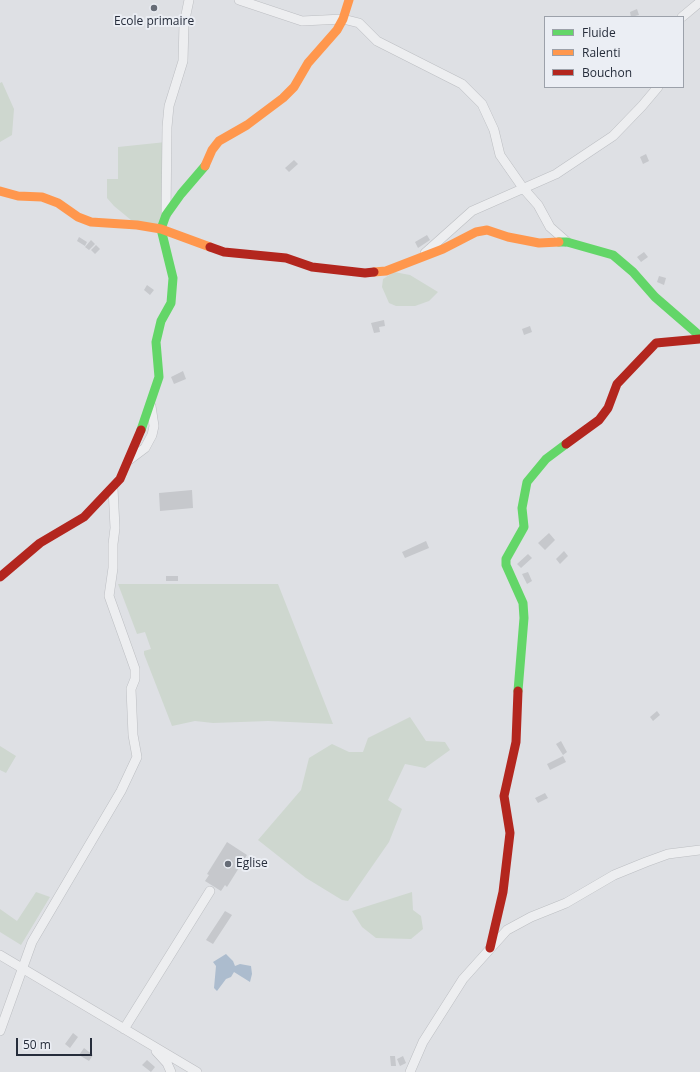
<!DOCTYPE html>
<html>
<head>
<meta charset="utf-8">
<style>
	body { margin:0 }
	#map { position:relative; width:700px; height:1072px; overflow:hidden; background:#dee0e4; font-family:"Open Sans",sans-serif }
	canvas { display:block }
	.legend { position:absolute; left:544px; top:16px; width:140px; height:72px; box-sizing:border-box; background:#ebeef4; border:1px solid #9ca1aa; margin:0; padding:5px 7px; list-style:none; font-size:12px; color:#262d3b }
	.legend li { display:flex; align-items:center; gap:8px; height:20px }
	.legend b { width:20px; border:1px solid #9ca1aa }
	.scale { position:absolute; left:16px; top:1038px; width:76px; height:18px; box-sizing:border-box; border:2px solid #262d3b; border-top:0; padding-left:5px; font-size:12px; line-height:14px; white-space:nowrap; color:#262d3b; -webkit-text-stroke:3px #ebeef4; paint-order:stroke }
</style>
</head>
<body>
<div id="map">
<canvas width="700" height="1072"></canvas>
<ul class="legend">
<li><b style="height:5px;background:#63d668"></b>Fluide</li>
<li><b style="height:5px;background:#ff974d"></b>Ralenti</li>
<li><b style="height:5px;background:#b3261e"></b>Bouchon</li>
</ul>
<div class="scale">50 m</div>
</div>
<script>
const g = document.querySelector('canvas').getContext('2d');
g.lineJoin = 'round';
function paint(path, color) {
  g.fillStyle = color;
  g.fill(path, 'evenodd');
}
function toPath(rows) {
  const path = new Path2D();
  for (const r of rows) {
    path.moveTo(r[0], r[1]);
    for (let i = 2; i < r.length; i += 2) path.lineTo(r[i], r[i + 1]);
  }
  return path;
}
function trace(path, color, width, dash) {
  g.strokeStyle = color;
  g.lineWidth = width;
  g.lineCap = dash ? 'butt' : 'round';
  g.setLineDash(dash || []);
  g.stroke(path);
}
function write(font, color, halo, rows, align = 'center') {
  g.font = font + ' "Open Sans",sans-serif';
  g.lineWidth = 4;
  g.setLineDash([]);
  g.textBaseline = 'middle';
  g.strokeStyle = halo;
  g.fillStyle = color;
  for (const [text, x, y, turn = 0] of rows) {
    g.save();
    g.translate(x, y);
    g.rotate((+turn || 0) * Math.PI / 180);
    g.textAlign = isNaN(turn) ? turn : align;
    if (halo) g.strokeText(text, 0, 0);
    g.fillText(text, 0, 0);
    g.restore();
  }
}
paint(toPath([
	[2,82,14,109,12,135,0,142,0,83],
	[166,142,161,229,137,225,114,206,107,198,107,179,118,179,118,147],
	[394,272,410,275,438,292,429,301,415,306,396,306,389,303,382,287,383,279],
	[118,584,278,584,333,724,268,721,213,723,195,721,172,726,144,654,144,651,151,649,145,632,137,634],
	[410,717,426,741,445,742,450,750,425,768,405,764,388,800,402,809,389,842,348,901,342,900,306,878,258,840,301,790,309,758,332,744,349,752,363,752,368,738],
	[0,746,16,756,6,773,0,770],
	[36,892,50,897,21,945,0,932,0,909,17,921],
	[412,892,413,910,421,916,423,929,411,939,376,938,362,927,352,911]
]), '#ced7cf');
paint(toPath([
	[226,954,233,961,235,966,240,964,251,966,252,974,250,982,234,972,231,977,226,979,217,991,214,988,216,966,213,962]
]), '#acbcce');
paint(toPath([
	[637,9,639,15,631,17,630,12],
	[646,154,649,161,643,164,640,157],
	[294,160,298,164,289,172,285,168],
	[427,235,430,240,418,248,415,242],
	[79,237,87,242,85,246,77,241],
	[91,240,95,244,89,250,85,247],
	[96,245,100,249,95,254,91,250],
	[644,252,648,257,641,262,637,257],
	[659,276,666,278,664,285,657,282],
	[147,285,154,290,150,295,144,290],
	[384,320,385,326,379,327,380,332,374,333,371,323],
	[530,326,532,332,524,335,522,329],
	[183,371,186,379,174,384,171,377],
	[192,490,193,508,160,511,159,493],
	[549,533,555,540,545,550,538,543],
	[426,541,429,548,405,558,402,552],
	[564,551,568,556,560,564,556,559],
	[528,554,532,558,521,568,517,564],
	[528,572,532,581,527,584,522,574],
	[166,576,178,576,178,581,166,581],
	[657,711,660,715,653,721,650,717],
	[561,741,567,752,563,755,556,744],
	[563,756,566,762,550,770,547,764],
	[545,793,548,798,538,803,535,798],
	[227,842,247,855,227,887,225,885,221,891,205,881,209,875,207,874],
	[225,911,232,915,213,944,206,940],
	[73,1033,78,1037,70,1048,65,1044],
	[84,1048,93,1055,89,1061,79,1055],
	[390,1056,395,1056,396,1066,391,1066],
	[403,1056,406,1063,400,1066,397,1059],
	[147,1060,155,1067,151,1072,142,1065]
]), '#c6c8cc');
const street = toPath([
	[239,0,302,21,343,19,359,23,377,41,462,84,482,104,494,130,500,155,523,188,538,205,550,227,567,242],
	[682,17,700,2],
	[166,215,167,127,169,106,183,61,184,24,189,0],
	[425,253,472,211,556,174,613,136,642,106,658,87],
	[129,460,145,448,152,435,154,426,151,406],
	[0,955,197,1072],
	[124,1029,210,891],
	[0,1031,32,942,121,791,137,757,133,735,131,689,135,679,135,669,109,596,113,568,113,544,115,528,113,488],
	[156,1051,167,1063,171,1072],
	[410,1072,423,1042,463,979,507,930,531,917,566,903,614,875,646,862,668,854,700,850]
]);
trace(street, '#bcbec2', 10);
trace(street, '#edeef0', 9);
trace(toPath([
	[559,242,567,242,613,255,633,272,655,297,700,336],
	[141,430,159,377,156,342,161,321,171,303,173,278,161,229,166,215,181,194,205,166],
	[518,691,524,618,523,603,506,565,506,559,524,527,522,508,527,482,546,459,566,444]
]), '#63d668', 9);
trace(toPath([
	[205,166,212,150,219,141,247,125,283,98,294,87,308,63,337,30,343,19,349,0],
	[0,191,18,196,42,197,58,203,78,217,91,222,137,225,161,229,210,247],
	[374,272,386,271,443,249,476,232,487,230,508,237,539,243,559,242]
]), '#ff974d', 9);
trace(toPath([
	[210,247,224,252,286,258,312,267,365,273,374,272],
	[566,444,599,420,608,408,617,384,656,343,700,339],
	[0,577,40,543,84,517,120,479,141,430],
	[490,948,503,892,510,833,504,796,516,742,518,691]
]), '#b3261e', 9);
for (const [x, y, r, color] of [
	[154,8,4,"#666c76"],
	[228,864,4,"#666c76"]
]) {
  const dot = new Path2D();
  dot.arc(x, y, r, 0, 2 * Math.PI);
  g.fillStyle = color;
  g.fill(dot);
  trace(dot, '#ebeef4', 1.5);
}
write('12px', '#262d3b', '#ebeef4', [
	["Ecole primaire",154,22],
	["Eglise",236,864,"left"]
]);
</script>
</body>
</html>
